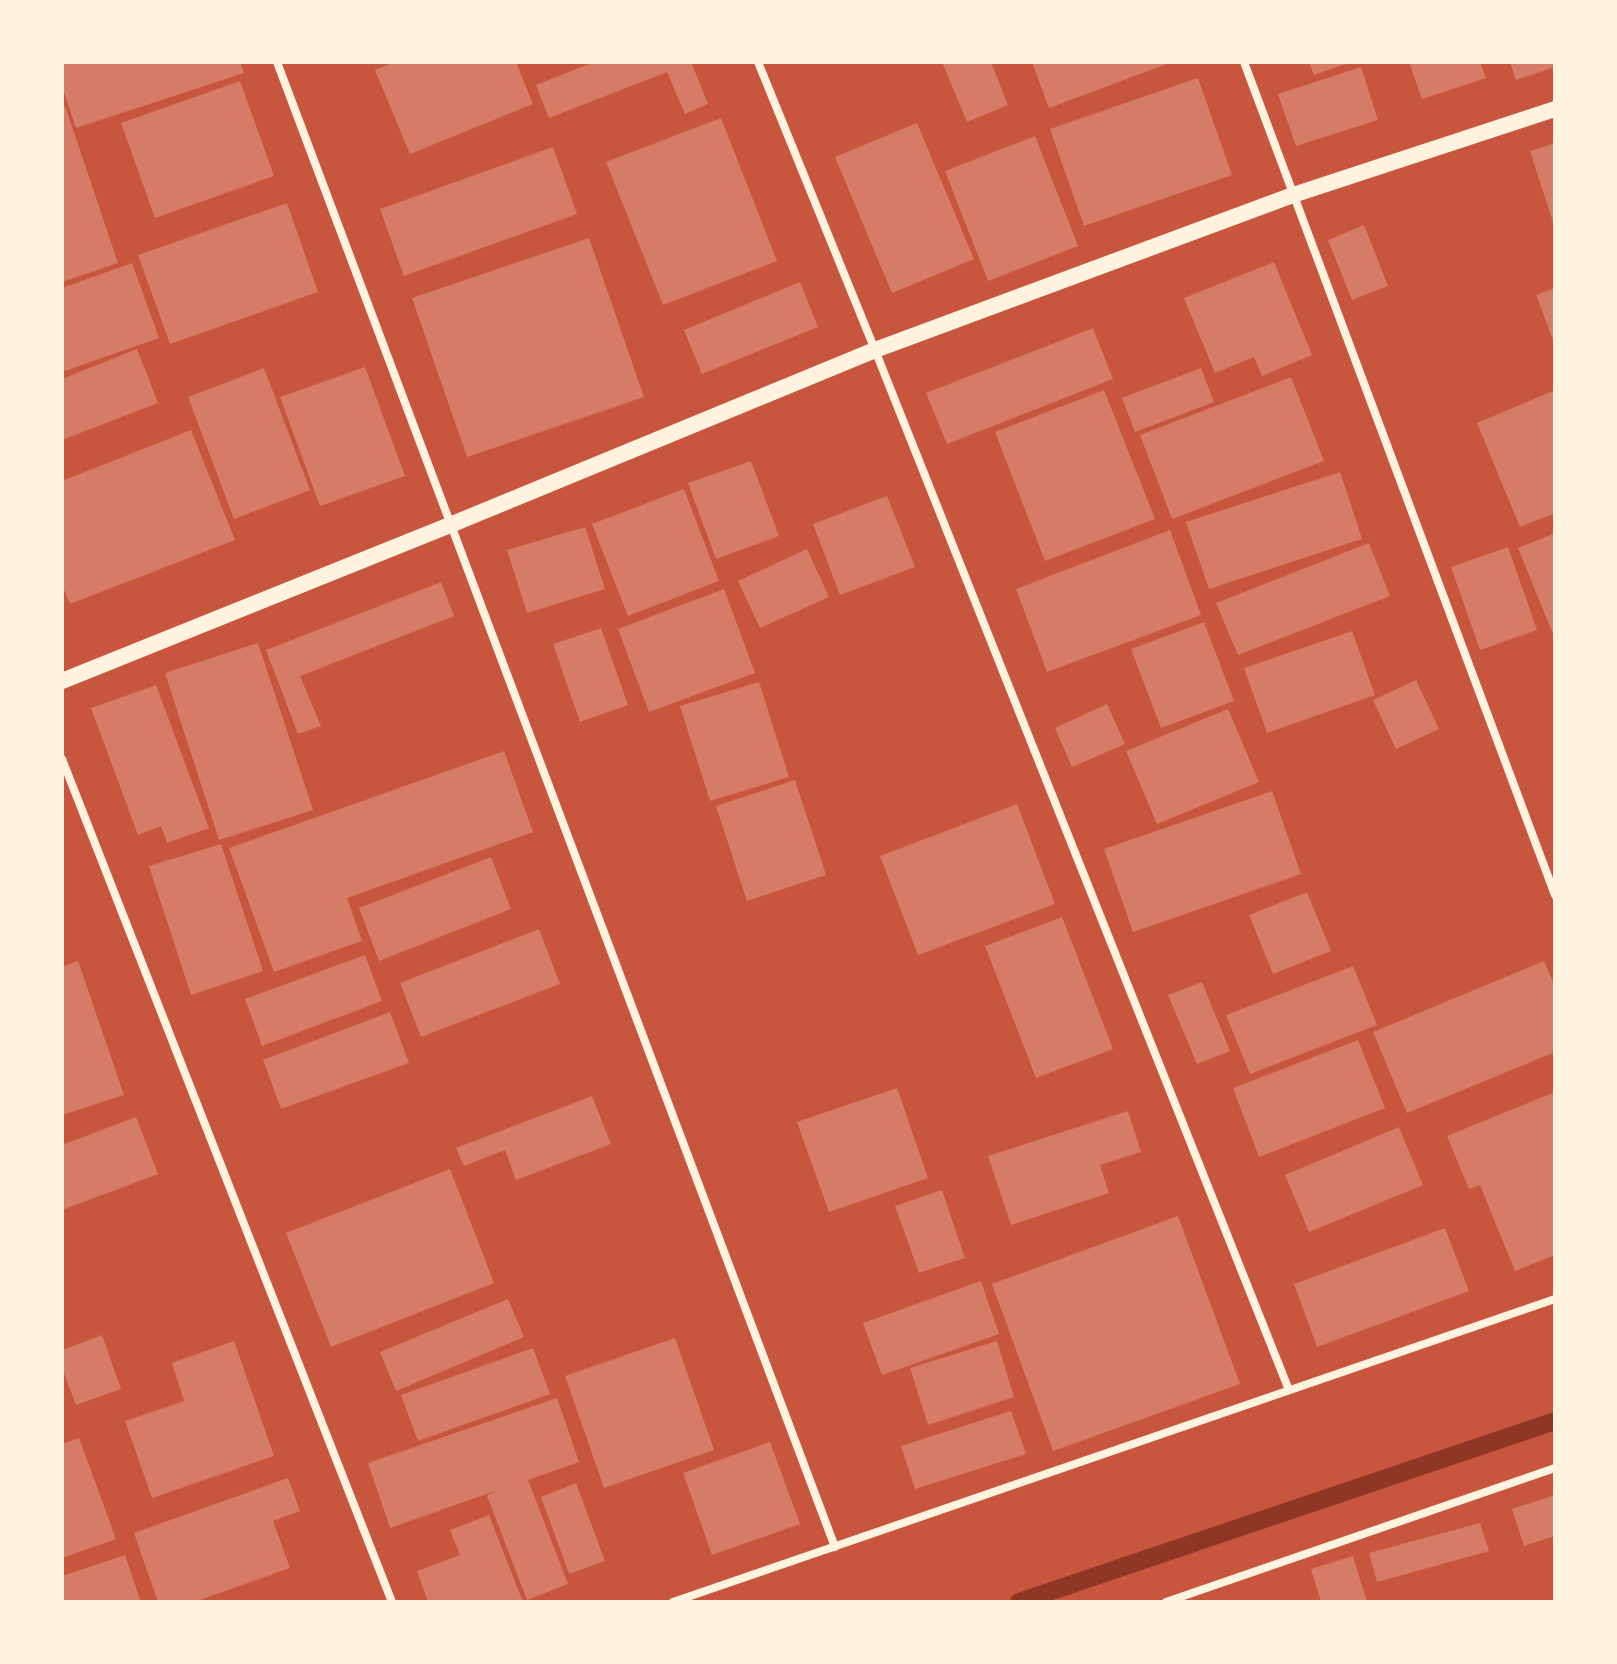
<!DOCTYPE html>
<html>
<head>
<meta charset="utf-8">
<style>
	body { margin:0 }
	#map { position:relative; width:1617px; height:1664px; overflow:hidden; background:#c8553d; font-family:"Public Sans",sans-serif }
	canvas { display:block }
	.frame { position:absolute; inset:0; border:64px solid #fff3e0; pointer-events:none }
</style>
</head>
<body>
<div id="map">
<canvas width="1617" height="1664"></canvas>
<div class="frame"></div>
</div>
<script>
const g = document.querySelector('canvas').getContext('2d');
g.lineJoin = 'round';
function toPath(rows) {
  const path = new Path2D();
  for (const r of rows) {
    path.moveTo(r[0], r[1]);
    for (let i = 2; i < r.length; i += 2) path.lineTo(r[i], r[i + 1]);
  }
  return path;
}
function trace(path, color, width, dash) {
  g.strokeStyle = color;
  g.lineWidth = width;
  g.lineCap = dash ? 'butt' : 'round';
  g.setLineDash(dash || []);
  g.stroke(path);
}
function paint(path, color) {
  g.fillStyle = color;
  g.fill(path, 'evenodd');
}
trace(toPath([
	[1019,1602,1555,1421]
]), '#8f3625', 18);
paint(toPath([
	[62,62,240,62,244,73,76,128,62,86],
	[394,62,516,62,533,104,410,154,375,70],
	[594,62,691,62,708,104,685,114,667,72,549,118,536,85],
	[942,62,991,62,1008,105,967,122],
	[1032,62,1172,62,1049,108],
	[1309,62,1351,62,1314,75],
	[1409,62,1480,62,1486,78,1422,99],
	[1510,62,1555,62,1555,67,1516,80],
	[1361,67,1378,120,1296,146,1278,94],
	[1198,78,1232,175,1084,226,1050,129],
	[240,81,274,176,155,218,121,123],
	[65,106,118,263,62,282,62,107],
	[721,118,777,261,663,305,606,162],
	[917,123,974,259,892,293,835,157],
	[1035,136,1078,246,988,281,945,171],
	[1555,143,1555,225,1554,225,1530,151],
	[553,147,577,214,404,276,380,209],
	[287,203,318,292,170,344,138,255],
	[1364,225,1388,286,1352,300,1328,240],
	[589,238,644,397,467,457,412,298],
	[1274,262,1312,355,1262,376,1254,357,1215,373,1184,298],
	[132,263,159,338,62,372,62,288],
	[800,282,818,327,702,374,684,330],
	[1555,288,1555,345,1536,295],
	[1093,328,1113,379,947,444,926,393],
	[137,349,158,403,62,440,62,379],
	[365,367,405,476,320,506,280,397],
	[264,368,310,490,234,519,188,397],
	[1201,368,1214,402,1135,432,1122,398],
	[1291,377,1324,461,1172,519,1140,435],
	[1104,390,1155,519,1045,561,995,432],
	[1555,390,1555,513,1520,527,1477,423],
	[191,430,235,540,70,604,62,585,62,481],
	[751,461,779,536,716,559,688,483],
	[1340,472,1362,539,1209,589,1186,522],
	[684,489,719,581,628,616,592,524],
	[887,496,915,567,840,595,813,524],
	[585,527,605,589,527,613,507,550],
	[1170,530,1201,615,1047,672,1016,589],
	[1555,533,1555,639,1518,548],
	[1369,543,1390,596,1238,655,1216,603],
	[1508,547,1537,630,1480,650,1451,567],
	[807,549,829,597,760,628,738,581],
	[441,582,454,616,300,676,321,726,298,734,266,650],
	[724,589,755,673,649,712,618,629],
	[1204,622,1234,701,1161,728,1131,649],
	[601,628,628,705,580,722,553,644],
	[1352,631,1375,695,1267,733,1244,668],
	[258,643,313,810,219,840,165,673],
	[1416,680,1439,729,1396,749,1373,700],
	[759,682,789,777,710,801,680,706],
	[156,685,209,828,167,843,161,826,138,835,91,708],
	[1107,704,1125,744,1072,767,1055,728],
	[1228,709,1259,782,1157,824,1126,751],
	[504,751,533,832,347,898,362,941,274,972,229,848],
	[795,780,826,875,747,901,716,806],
	[1272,791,1301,874,1133,932,1104,849],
	[1017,804,1055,904,918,955,880,856],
	[221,844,263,971,191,995,149,866],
	[491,857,511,909,379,961,359,908],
	[1307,892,1331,951,1273,974,1249,915],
	[1062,917,1113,1049,1036,1078,985,946],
	[539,929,560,984,421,1037,400,983],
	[365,955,382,1001,262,1046,245,999],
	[78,961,124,1095,62,1115,62,967],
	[1544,961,1555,987,1555,1052,1407,1113,1373,1032],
	[1353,966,1377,1025,1250,1074,1226,1015],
	[1202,982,1230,1051,1197,1064,1168,995],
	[390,1012,409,1063,281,1109,263,1060],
	[1358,1040,1385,1108,1259,1157,1233,1088],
	[897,1088,928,1178,829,1212,797,1122],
	[1555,1092,1555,1255,1515,1271,1480,1185,1469,1189,1447,1136],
	[592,1096,611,1144,516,1180,505,1150,464,1166,456,1148],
	[1128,1111,1141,1152,1100,1165,1109,1193,1011,1225,988,1156],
	[136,1117,158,1174,62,1210,62,1145],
	[1399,1127,1423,1185,1309,1232,1285,1175],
	[450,1169,494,1283,331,1347,286,1233],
	[942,1190,965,1258,919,1273,895,1206],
	[1178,1216,1240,1384,1053,1451,992,1284],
	[1445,1228,1469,1291,1317,1347,1294,1284],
	[981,1281,999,1334,882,1375,863,1323],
	[508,1299,524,1337,396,1391,380,1352],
	[102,1335,121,1389,76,1405,62,1368,62,1350],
	[675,1338,714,1450,604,1488,565,1376],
	[234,1341,274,1456,152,1498,125,1421,184,1401,172,1363],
	[997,1341,1014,1397,928,1425,910,1368],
	[533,1348,550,1394,418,1441,401,1395],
	[557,1398,579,1462,528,1480,568,1584,527,1600,487,1496,495,1491,390,1528,368,1463],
	[1011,1411,1026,1454,915,1489,901,1446],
	[79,1438,116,1539,62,1558,62,1444],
	[770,1442,800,1524,712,1555,683,1473],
	[288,1478,300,1511,273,1521,290,1568,194,1602,158,1602,134,1533],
	[576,1483,605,1561,569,1574,541,1497],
	[1555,1495,1555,1536,1524,1546,1512,1509],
	[489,1515,523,1602,428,1602,417,1571,460,1555,450,1530],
	[1480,1523,1489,1551,1377,1582,1369,1553],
	[125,1555,141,1602,62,1602,62,1576],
	[1353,1556,1367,1602,1321,1602,1311,1569]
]), '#d67c66');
trace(toPath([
	[277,62,835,1547],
	[758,62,875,350,1289,1390],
	[1244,62,1555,895],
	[62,759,392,1602],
	[673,1602,1555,1299],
	[1166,1602,1555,1468]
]), '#fff3e0', 8);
trace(toPath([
	[62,681,450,525,875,350,1293,195,1555,109]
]), '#fff3e0', 16);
</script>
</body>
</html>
